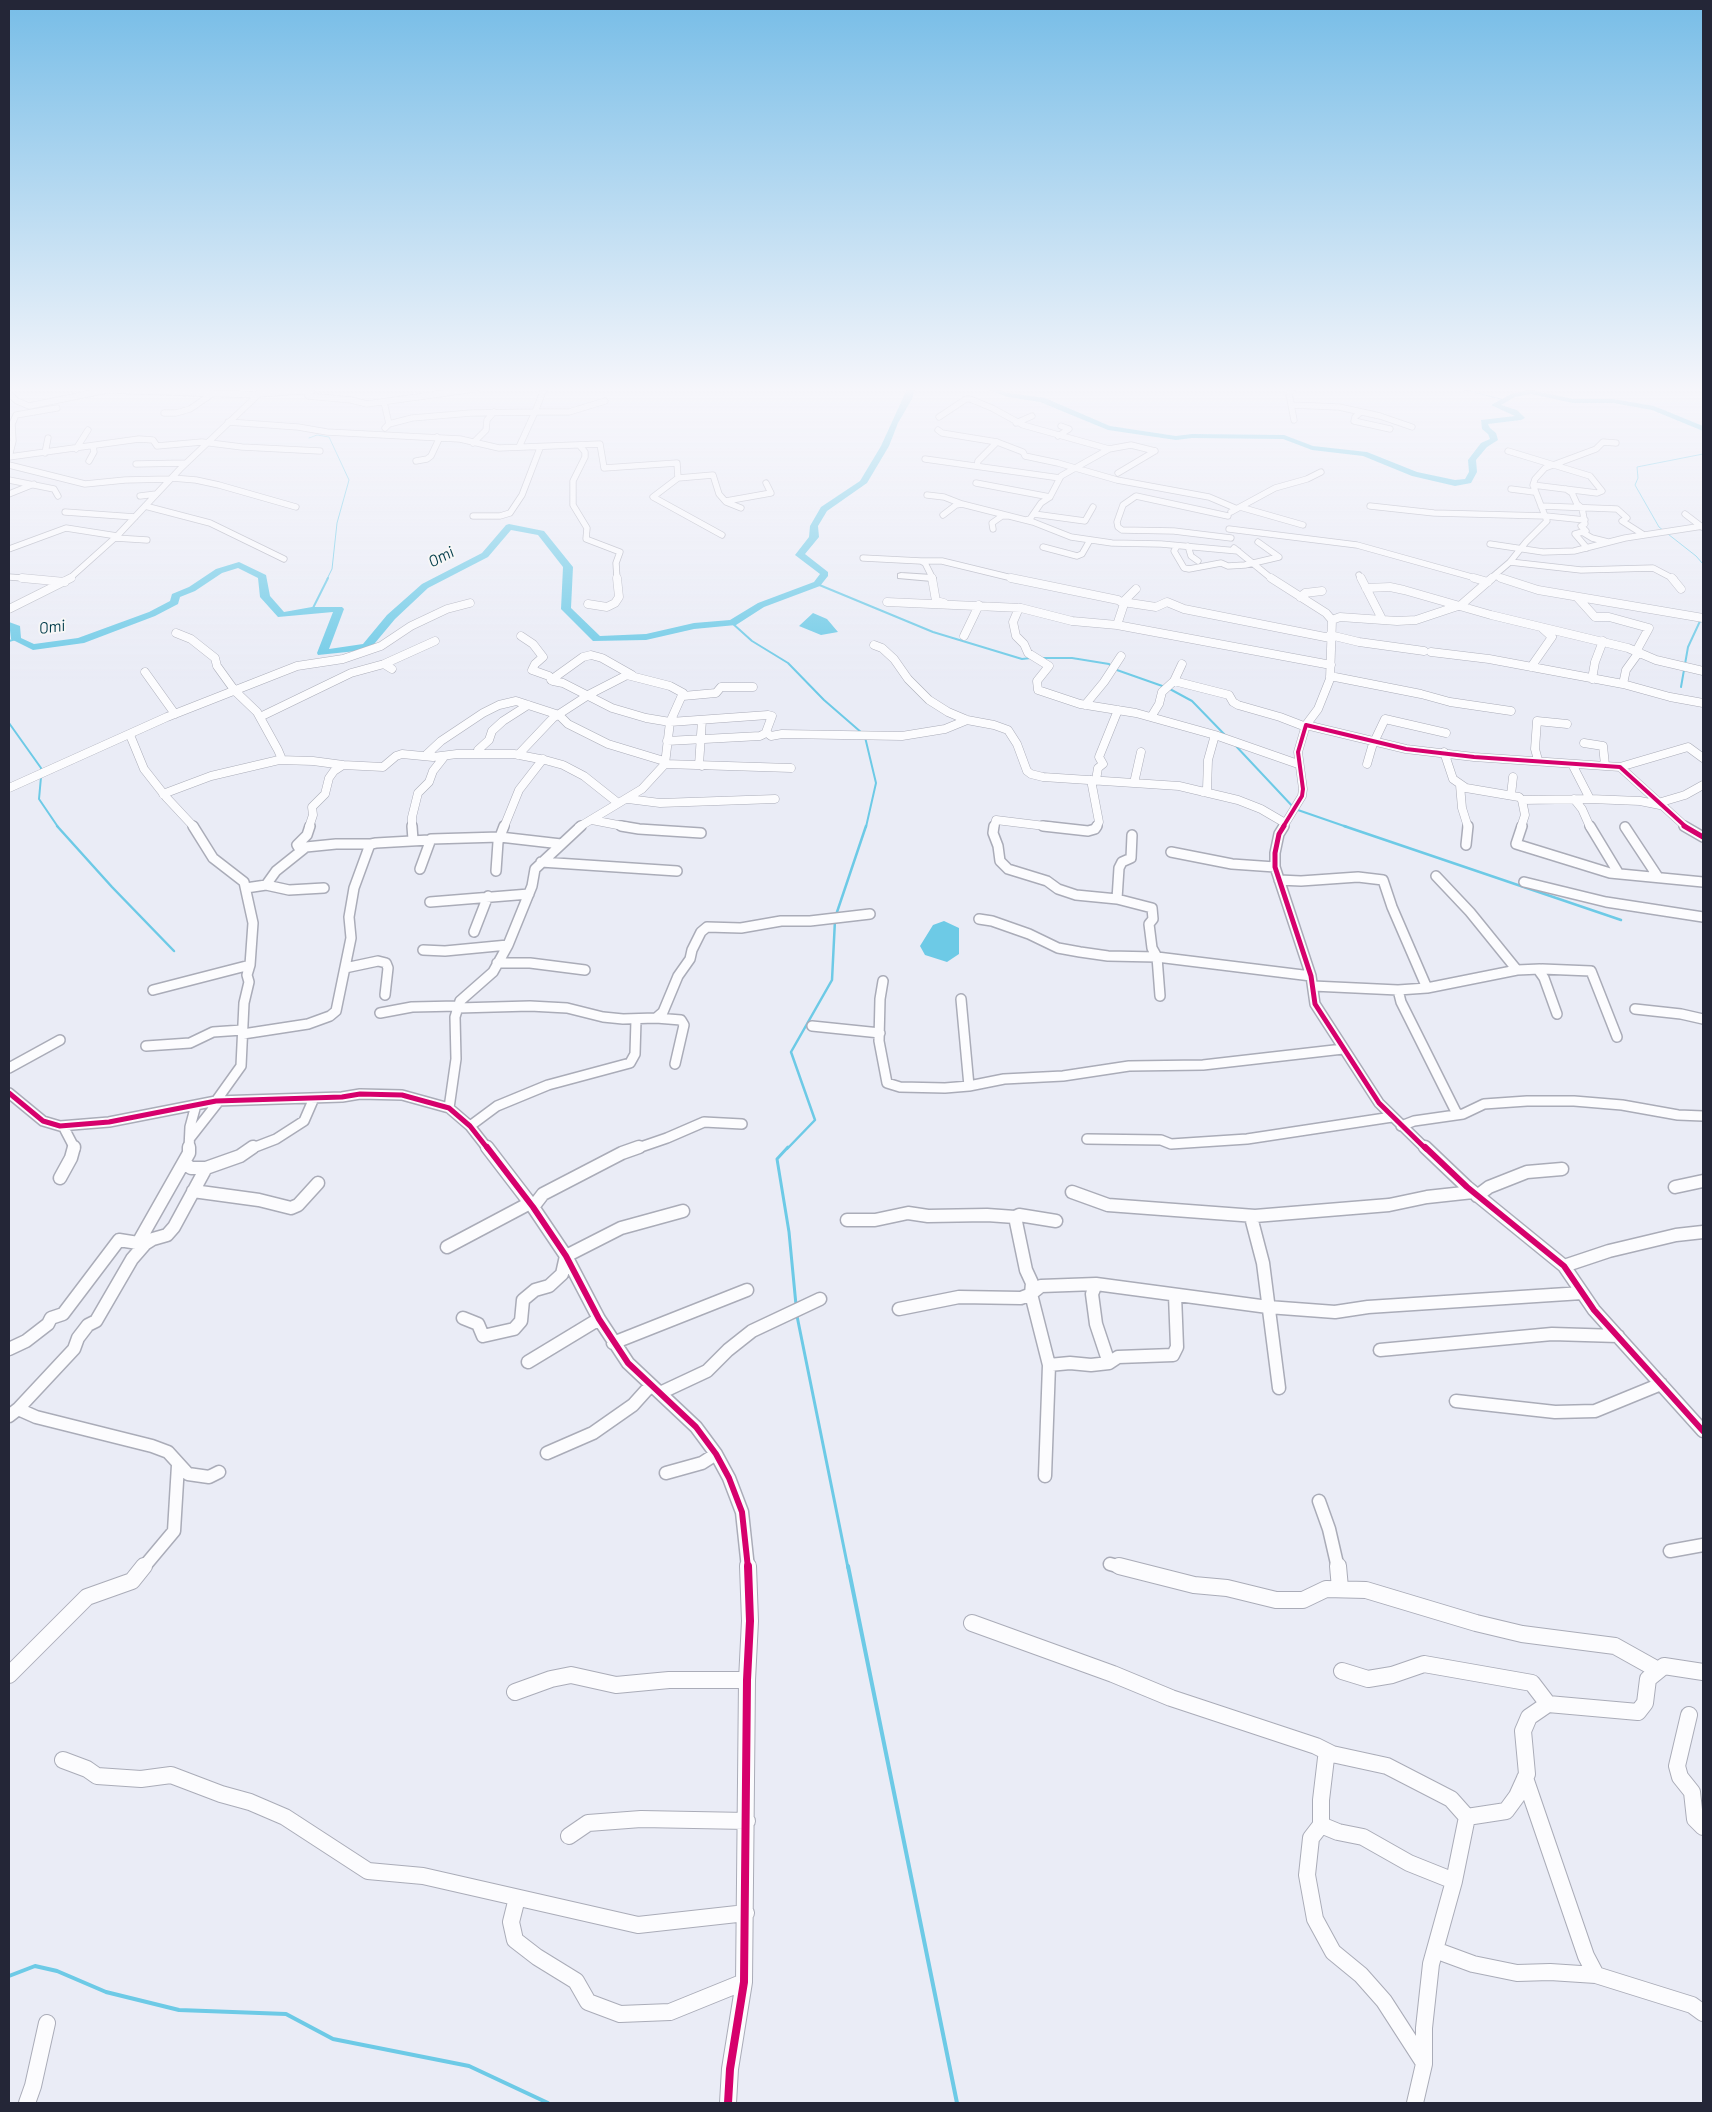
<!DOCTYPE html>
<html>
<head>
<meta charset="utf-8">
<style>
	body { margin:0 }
	#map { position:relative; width:1712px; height:2112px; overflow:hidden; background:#eaecf6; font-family:Barlow,sans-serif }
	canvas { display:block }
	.frame { position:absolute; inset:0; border:10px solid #242637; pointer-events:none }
</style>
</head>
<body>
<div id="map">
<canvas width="1712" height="2112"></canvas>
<div class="frame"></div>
</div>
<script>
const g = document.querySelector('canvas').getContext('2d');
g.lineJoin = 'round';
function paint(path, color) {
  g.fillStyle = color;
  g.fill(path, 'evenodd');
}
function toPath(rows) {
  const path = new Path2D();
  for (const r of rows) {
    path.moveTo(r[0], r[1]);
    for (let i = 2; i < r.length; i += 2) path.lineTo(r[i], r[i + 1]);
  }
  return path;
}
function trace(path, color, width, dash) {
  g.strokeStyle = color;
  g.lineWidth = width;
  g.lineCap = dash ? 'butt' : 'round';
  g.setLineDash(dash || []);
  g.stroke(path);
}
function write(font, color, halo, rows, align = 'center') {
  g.font = font + ' Barlow,sans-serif';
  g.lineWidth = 4;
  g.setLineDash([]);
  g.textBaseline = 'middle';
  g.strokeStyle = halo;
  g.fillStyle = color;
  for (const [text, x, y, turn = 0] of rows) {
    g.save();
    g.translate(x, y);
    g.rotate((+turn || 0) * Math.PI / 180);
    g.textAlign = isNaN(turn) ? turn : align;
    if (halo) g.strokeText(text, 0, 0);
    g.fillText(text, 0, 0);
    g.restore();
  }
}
paint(toPath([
	[813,613,827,619,838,632,821,635,799,626],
	[944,921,959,928,959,954,947,962,925,955,920,946,933,925]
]), '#6dcae6');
trace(toPath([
	[1462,389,1504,400],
	[309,438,317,435,329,437,349,480,337,523,332,569,327,579],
	[1703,454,1637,467,1638,478,1635,485,1659,527,1696,556,1703,564]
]), '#6dcae6', 1);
trace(toPath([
	[817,584,933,632,1022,659,1031,658],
	[312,610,328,578],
	[732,623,752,641,788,663,824,700,862,733],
	[9,641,16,639],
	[1041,658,1072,658,1109,664,1114,669,1168,688,1192,701,1226,736],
	[1681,687,1688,647,1701,619],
	[9,723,41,768,41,771],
	[865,737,876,783,866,827],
	[1234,744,1295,809,1347,827],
	[41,777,39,799,58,827]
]), '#6dcae6', 2);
trace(toPath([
	[57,826,112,887,174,951],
	[1344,826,1621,920],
	[836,915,866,826],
	[787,1149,815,1120,791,1052,832,980,835,920]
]), '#6dcae6', 2.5);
trace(toPath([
	[788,1147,777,1159,789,1232,796,1305],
	[797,1316,848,1568]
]), '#6dcae6', 3);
trace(toPath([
	[848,1566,957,2103],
	[9,1976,35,1966,57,1971,106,1992,179,2010,286,2014,333,2039,469,2066,548,2103]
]), '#6dcae6', 4);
paint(toPath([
	[907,389,915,389,912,399,898,423,889,446,867,483,827,511,818,526,819,537,805,554,828,572,828,576,820,586,764,607,736,625,694,629,646,640,593,641,561,609,563,567,538,535,511,530,488,557,428,588,395,619,370,649,366,650,318,655,317,653,333,612,278,617,260,597,258,578,238,568,222,573,195,591,180,597,178,604,155,616,84,643,33,650,11,639,9,622,20,626,21,638,34,644,78,638,149,612,170,601,172,594,189,587,216,569,239,562,266,575,270,596,284,612,312,607,342,607,344,609,329,649,363,644,387,615,422,584,482,553,506,525,509,524,544,531,573,567,571,608,600,636,646,634,694,623,730,620,758,603,814,582,820,574,795,555,809,537,810,526,821,507,860,481,881,446,907,389],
	[986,389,996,389,1009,393,1045,398,1110,426,1176,436,1192,434,1284,435,1313,446,1367,452,1417,472,1455,480,1465,479,1469,472,1468,460,1481,443,1490,439,1488,434,1482,429,1481,420,1515,416,1491,405,1513,393,1531,390,1573,399,1613,399,1654,406,1703,426,1703,431,1652,410,1613,403,1573,403,1531,394,1515,397,1501,405,1517,410,1525,418,1521,420,1488,424,1490,428,1496,433,1498,440,1487,447,1476,460,1477,472,1471,483,1455,486,1412,476,1363,456,1312,450,1283,439,1192,438,1176,440,1108,430,1040,402,1008,397,986,389]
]), '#6dcae6');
const streetFar4 = toPath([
	[1292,389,1289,394,1294,420],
	[9,394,17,401,29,406,107,390,257,395],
	[258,394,303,391,311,392,308,396,351,400,367,404,475,389],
	[384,402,389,424,385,428],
	[1292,405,1339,407,1380,416,1412,427],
	[1361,412,1355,417,1354,421,1390,429],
	[164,413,176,413,190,409,212,394],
	[939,417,966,399,970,399,992,408,1023,425,1109,449,1061,476,1050,497,1041,503,1030,519,1026,520],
	[228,422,298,427,327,432,460,439,499,448,600,444,604,468,677,463,678,478,653,497,722,535],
	[1016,423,1032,416],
	[389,424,412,418,471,413,535,412,544,389],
	[938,430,942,433,997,442,1023,452,1025,456,1058,463,1117,480,1209,497,1235,508],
	[1058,436,1069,429,1061,426],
	[473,443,486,430,487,420,494,412],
	[580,446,585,452,585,457,573,481,573,505,587,528,586,539,620,552,616,563,617,579],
	[519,447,535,412,569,412,605,401],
	[76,449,88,430],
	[1109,449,1131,445,1155,451],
	[1508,451,1590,476,1602,491,1597,493,1533,485],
	[45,453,48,438],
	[9,457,139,439,153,440,157,446,202,442,242,447,320,451],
	[9,457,13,441,12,424,16,415,57,408],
	[925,459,1060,478],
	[89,461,94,452,93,446],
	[416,461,427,459,431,456,439,439,437,437],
	[136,464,186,463],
	[9,465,85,484,125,480,170,479],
	[977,466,978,461,997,442],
	[1118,473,1155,451],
	[172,478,196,480,219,485,296,507],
	[678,478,713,475,719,494,726,502,741,508],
	[9,480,54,489,58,496],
	[976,483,1050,497],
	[1511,489,1534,492],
	[1566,489,1572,493,1577,504,1582,508,1585,524,1581,526,1586,531,1575,534,1587,548],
	[9,494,34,484],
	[927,495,944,497,962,504,1033,522,1071,537,1112,543,1161,544,1238,551],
	[140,496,156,494],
	[726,501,771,493,766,483],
	[145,506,210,523,284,559],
	[1370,506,1434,513,1546,516,1585,520],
	[1541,506,1617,509,1627,518,1622,521,1644,535],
	[1240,507,1275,488,1307,479,1321,472],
	[65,512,135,517],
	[1231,512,1240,507,1303,525],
	[1034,514,1085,521,1093,507],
	[1685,514,1702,527],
	[943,515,956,505,962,504],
	[473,516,500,516,510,513,522,495,540,448],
	[1228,516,1136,496,1123,505,1117,522,1118,527,1122,530,1174,531,1231,538],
	[993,529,992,523,1002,516,1008,516],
	[1229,529,1357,545,1479,579],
	[1582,532,1592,538,1608,542],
	[115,538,147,540],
	[1490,544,1543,552,1574,551,1625,538,1703,526],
	[1177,546,1174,551,1184,568,1189,569,1221,563,1228,566,1245,565,1279,557,1258,542],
	[1188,546,1191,556,1198,561],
	[1043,547,1077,556,1082,554,1090,540],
	[1234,548,1272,579],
	[9,549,66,528,117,536],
	[863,558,921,561,925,563,933,579],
	[921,561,942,561,1016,579],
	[1510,562,1581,570,1653,568,1674,579],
	[1359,575,1361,579],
	[1494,576,1505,579],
	[9,577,36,579],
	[69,579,117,536,180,469,264,389],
	[1490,579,1510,562,1526,542,1547,521,1533,485,1535,479,1545,468,1596,449,1603,442,1616,443]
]);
const streetFar3 = toPath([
	[22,578,65,582],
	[932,578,936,601,944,603],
	[1011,578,1118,600,1124,604,1117,625],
	[1271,578,1326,613,1332,620],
	[1361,578,1382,619],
	[1474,578,1488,582],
	[1501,578,1538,590,1703,618],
	[1672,578,1681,589],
	[1366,588,1390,587,1404,590,1491,615,1628,648,1656,660,1703,671],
	[1300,597,1305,593,1322,591],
	[1577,597,1595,617,1609,617,1649,628,1638,648,1639,652,1626,670,1623,684],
	[887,602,1021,608,1072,621,1117,625,1331,665],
	[1123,602,1156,607,1167,602,1184,609,1330,638],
	[1123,602,1136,589],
	[588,604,607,607,615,603,619,597,617,578],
	[1019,608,1013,622,1016,636,1024,644,1028,653,1049,666,1037,681,1038,690,1080,704,1136,713,1215,735,1208,760,1207,789,1203,792],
	[9,609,71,578],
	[176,633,191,639,215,658,217,666,235,691,257,712,278,750,281,757,279,760],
	[1330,635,1359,642,1424,651],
	[521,636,533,644,543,657,535,664,532,670,549,676,553,681,563,683,612,708,646,718,670,722,768,715,772,716,766,732,771,736,782,734,902,736,945,729,967,720],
	[964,636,979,605],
	[874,645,882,648,894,659,908,679,929,700,948,712,967,720,994,725,1008,730,1017,744,1027,771,1031,774,1043,777,1179,786,1238,800,1261,809,1285,823],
	[1431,652,1489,659,1623,684,1670,697,1703,703],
	[384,664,435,641],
	[1531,667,1552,637,1542,628],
	[145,672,175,714],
	[1330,676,1421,694,1450,702,1511,711],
	[1592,679,1595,662,1603,641],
	[551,680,583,657,591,655,602,658,632,675],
	[1174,681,1229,695,1233,702,1238,705,1280,717,1306,727],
	[683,696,716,693,721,687,753,687],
	[1085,705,1104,682,1121,656],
	[260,717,351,673,384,664,392,669],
	[1151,717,1159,704,1162,692,1174,681,1182,664],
	[702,720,699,765,702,766],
	[1306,725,1318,709,1330,679,1332,620,1340,617,1397,621,1416,620,1461,605,1492,578],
	[130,735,144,769,166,797,194,827],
	[1215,735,1298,764],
	[1375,740,1385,719,1446,733],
	[667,741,760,736,766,733],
	[1584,743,1603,746,1605,765],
	[1444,752,1453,779,1466,788,1519,797,1522,800,1590,799,1640,801,1660,805],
	[479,754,478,750,489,740,492,731,503,721,528,705],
	[426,755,441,741,483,713,499,705,516,701,559,715,568,724,608,744,664,761],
	[518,755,553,718,590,694,627,675,670,686,683,693,670,722,665,764,642,789,579,827],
	[1538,760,1535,749,1537,721,1567,724],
	[665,764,791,768],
	[1367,764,1374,740],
	[1572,764,1590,799],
	[1620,767,1688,747,1703,758],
	[1091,780,1099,822,1096,827],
	[1096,780,1098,768,1103,764,1099,757,1118,710],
	[1134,783,1141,752],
	[1460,785,1462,808,1468,827],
	[9,788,167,717,297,666,343,659,381,646,411,626,447,609,470,603],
	[163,794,211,776,279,760,313,761,343,765],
	[1511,795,1513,777],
	[628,799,660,803,775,799],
	[1574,799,1582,809,1590,827],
	[1658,803,1685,795,1703,785],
	[592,820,628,827],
	[309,827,313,815,312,807,325,794,329,778,334,771,343,765,383,767,396,756,402,754,433,757,457,754,514,754,545,760,563,765,584,776,618,803],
	[412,827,412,817,418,793,429,782,433,771,444,757],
	[504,827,519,790,543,759],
	[994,827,996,820,1053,827],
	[1283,827,1302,796,1303,789,1298,752,1306,725,1406,749,1474,757,1620,767,1686,827],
	[1521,827,1525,815,1522,800]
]);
const streetFar2 = toPath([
	[193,826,213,858,244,882,253,923,250,965,247,975,249,982,244,1003,241,1066,216,1101],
	[412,826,413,840],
	[621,826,639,829,701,833],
	[994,826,993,833,998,846,1000,861,1008,869,1047,881,1058,889,1076,895,1117,899,1152,908,1153,919,1149,924,1152,948,1157,957,1160,996],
	[1043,826,1088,831,1095,829,1097,826],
	[1284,826,1279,834,1275,853,1275,867,1311,976,1315,1004,1379,1103,1426,1149],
	[1522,826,1516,844,1610,873,1703,882],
	[1590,826,1619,874],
	[1684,826,1703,837],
	[1625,827,1658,877],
	[1466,845,1468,826],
	[300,850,297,845,307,835,310,826],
	[1171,852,1232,864,1275,867],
	[541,862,677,871],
	[420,869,431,839,500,837,561,844],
	[496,871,498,842,504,826],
	[1436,876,1470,912,1517,970],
	[1279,880,1301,881,1358,877,1383,880,1392,907,1427,988],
	[1524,882,1606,902,1703,917],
	[266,885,276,871,306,847,336,844,371,844],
	[246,888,266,885,289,890,324,888],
	[1117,899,1119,868,1122,862,1131,858,1132,835],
	[430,902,529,894],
	[979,919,992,921,1029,934,1058,948,1080,952,1108,956,1157,957,1311,976],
	[474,932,488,896],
	[423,950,445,951,508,945],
	[497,963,530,963,585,970],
	[345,968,378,961,386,963,388,968,385,995],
	[883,981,880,999,879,1041,887,1083,900,1087,945,1088,969,1086,1004,1079,1063,1076,1129,1066,1203,1065,1343,1049],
	[1313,986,1398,990,1427,988,1517,970,1540,969],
	[153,990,250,965],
	[1398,990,1401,1002,1457,1114],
	[961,999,969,1086],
	[458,1008,530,1006,567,1008,603,1017,623,1019,656,1018,663,1012,678,976,690,959,692,950,701,932,707,927,741,928,781,921,810,921,870,914],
	[1635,1009,1681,1014,1703,1019],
	[380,1013,412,1007,458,1006],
	[1557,1014,1544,978,1539,971,1542,969,1591,971,1617,1037],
	[656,1018,681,1020,684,1025,675,1064],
	[812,1026,880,1033],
	[243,1034,308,1024,330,1016,336,1011,351,938,349,917,354,888,369,847,371,844,376,843,429,840],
	[146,1046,190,1043,213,1032,242,1030],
	[9,1068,60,1040],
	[9,1093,43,1121,60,1126,109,1122,216,1101,342,1097,360,1094,402,1095,449,1108,470,1126,488,1149],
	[449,1108,456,1059,455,1017,460,1001,493,972,508,945,532,886,535,869,581,826],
	[63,1126,75,1149],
	[470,1126,497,1106,548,1085,630,1063,635,1054,636,1020],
	[1401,1126,1414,1121,1463,1114,1484,1104,1527,1101,1574,1101,1622,1105,1678,1115,1703,1116],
	[190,1138,219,1101],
	[1087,1139,1161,1140,1171,1144,1247,1139,1392,1117],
	[189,1149,190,1127,196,1105],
	[250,1149,276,1139,304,1121,314,1098],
	[635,1149,667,1138,704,1122,742,1124]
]);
const streetFar1 = toPath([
	[487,1147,533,1207,566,1256,599,1319,628,1363,696,1427,716,1454,729,1478,742,1512,748,1568],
	[1425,1147,1467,1187,1564,1266,1594,1310,1703,1431],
	[184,1163,191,1168,206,1168,240,1156,253,1147],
	[60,1178,71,1158,74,1147],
	[1675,1187,1703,1181],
	[193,1191,259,1200,291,1208,298,1205,318,1183],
	[1072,1192,1108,1205,1255,1216,1389,1205,1427,1197,1473,1192],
	[1477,1196,1489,1187,1527,1172,1562,1169],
	[533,1207,543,1194,622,1153,639,1147],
	[1255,1216,1252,1221,1263,1263,1279,1388],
	[847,1220,875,1220,908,1213,928,1216,987,1215,1015,1217],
	[447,1247,530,1203],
	[1564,1266,1609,1251,1676,1235,1703,1232],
	[1096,1284,1092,1294,1096,1324,1109,1363],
	[899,1309,959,1297,1021,1298,1031,1294,1041,1286,1096,1284,1268,1307,1335,1312,1368,1307,1582,1293],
	[463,1318,478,1324,483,1336,514,1329,521,1321,523,1300,535,1290,549,1286,562,1274,566,1256,621,1228,683,1211],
	[613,1343,747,1290],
	[9,1349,26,1341,48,1324,51,1318,63,1314,119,1240,138,1243,189,1153,189,1147],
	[1380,1350,1552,1334,1618,1336],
	[528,1362,599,1319],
	[1049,1365,1070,1363,1091,1365,1109,1363,1118,1357,1173,1355,1177,1347,1175,1295],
	[660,1393,707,1371,728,1350,752,1331,820,1299],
	[1456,1401,1555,1412,1595,1411,1661,1384],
	[18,1409,74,1349,78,1338,88,1325,96,1321,132,1259,145,1244,153,1239,167,1235,174,1227,206,1168],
	[9,1416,18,1409,36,1417,152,1446,168,1452,188,1474,209,1477,219,1472],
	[547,1453,593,1433,633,1405,651,1385],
	[666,1473,702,1463,716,1454],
	[1045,1476,1049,1365,1031,1294,1032,1283,1026,1270,1015,1217,1019,1215,1056,1221],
	[1319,1501,1329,1529,1338,1568],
	[1670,1551,1703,1545],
	[1110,1564,1124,1568],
	[143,1568,174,1531,178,1465]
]);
const street = toPath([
	[1119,1566,1194,1585,1227,1588,1276,1600,1303,1600,1326,1589,1366,1590,1476,1623,1522,1634,1615,1646,1658,1670],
	[1338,1566,1340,1588],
	[972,1623,1113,1674,1171,1698,1316,1746,1332,1754],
	[1342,1671,1368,1679,1392,1675,1424,1664,1532,1683,1548,1704],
	[9,1675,87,1597,132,1581,144,1566],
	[515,1692,551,1679,571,1675,616,1685,669,1680,747,1680],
	[1689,1715,1677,1766,1680,1777,1692,1792,1695,1819,1703,1827],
	[63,1760,87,1769,97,1776,141,1779,171,1775,221,1794,250,1802,285,1817,368,1871,423,1876,638,1925,746,1913],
	[1525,1778,1586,1956,1596,1975],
	[1321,1825,1321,1800,1326,1758,1332,1754,1387,1766,1451,1799,1467,1817],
	[569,1836,588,1823,641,1819,747,1821],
	[517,1898,511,1922,515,1940,537,1957,576,1981,588,2002,620,2014,670,2012,744,1982],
	[1435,1950,1473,1964,1517,1973,1550,1972,1596,1975,1692,2005,1703,2013],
	[1424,2063,1384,2001,1361,1975,1333,1952,1315,1919,1307,1875,1311,1838,1321,1825,1338,1832,1363,1837,1409,1863,1454,1881],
	[27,2103,33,2086,47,2023],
	[728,2103,730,2069,744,1982,747,1680,750,1621,748,1566],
	[1415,2103,1424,2064,1424,2028,1431,1964,1454,1881,1467,1817,1506,1811,1517,1796,1527,1774,1523,1731,1529,1717,1548,1704,1638,1712,1645,1703,1648,1679,1664,1666,1703,1672]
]);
const secondary = toPath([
	[901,573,932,575,936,578,932,581,898,578,898,574,901,573]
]);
trace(streetFar4, '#aaacb8', 7);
trace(streetFar3, '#aaacb8', 9);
trace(streetFar2, '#aaacb8', 12);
trace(streetFar1, '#aaacb8', 15);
trace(street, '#aaacb8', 18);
trace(secondary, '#aaacb8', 2);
trace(streetFar4, '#fcfcfe', 5.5);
trace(streetFar3, '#fcfcfe', 8);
trace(streetFar2, '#fcfcfe', 9);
trace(streetFar1, '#fcfcfe', 12);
trace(street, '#fcfcfe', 16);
paint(secondary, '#fcfcfe');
trace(toPath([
	[1283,827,1302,796,1303,789,1298,752,1306,725,1406,749,1474,757,1620,767,1686,827]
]), '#d6006c', 4);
trace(toPath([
	[1284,826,1279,834,1275,853,1275,867,1311,976,1315,1004,1379,1103,1426,1149],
	[1684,826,1703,837],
	[9,1093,43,1121,60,1126,109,1122,216,1101,342,1097,360,1094,402,1095,449,1108,470,1126,488,1149]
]), '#d6006c', 5);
trace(toPath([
	[487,1147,533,1207,566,1256,599,1319,628,1363,696,1427,716,1454,729,1478,742,1512,748,1568],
	[1425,1147,1467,1187,1564,1266,1594,1310,1703,1431]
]), '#d6006c', 6);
trace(toPath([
	[728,2103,730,2069,744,1982,747,1680,750,1621,748,1566]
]), '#d6006c', 8);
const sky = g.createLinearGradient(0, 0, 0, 684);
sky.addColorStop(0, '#77bde7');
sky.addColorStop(0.57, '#f6f6fb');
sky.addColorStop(1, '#f6f6fb00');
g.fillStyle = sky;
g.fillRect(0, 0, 1712, 684);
write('italic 16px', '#003b49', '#f6f6f6', [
	["Omi",441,557,-27],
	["Omi",52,627,-7]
]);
</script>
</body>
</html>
